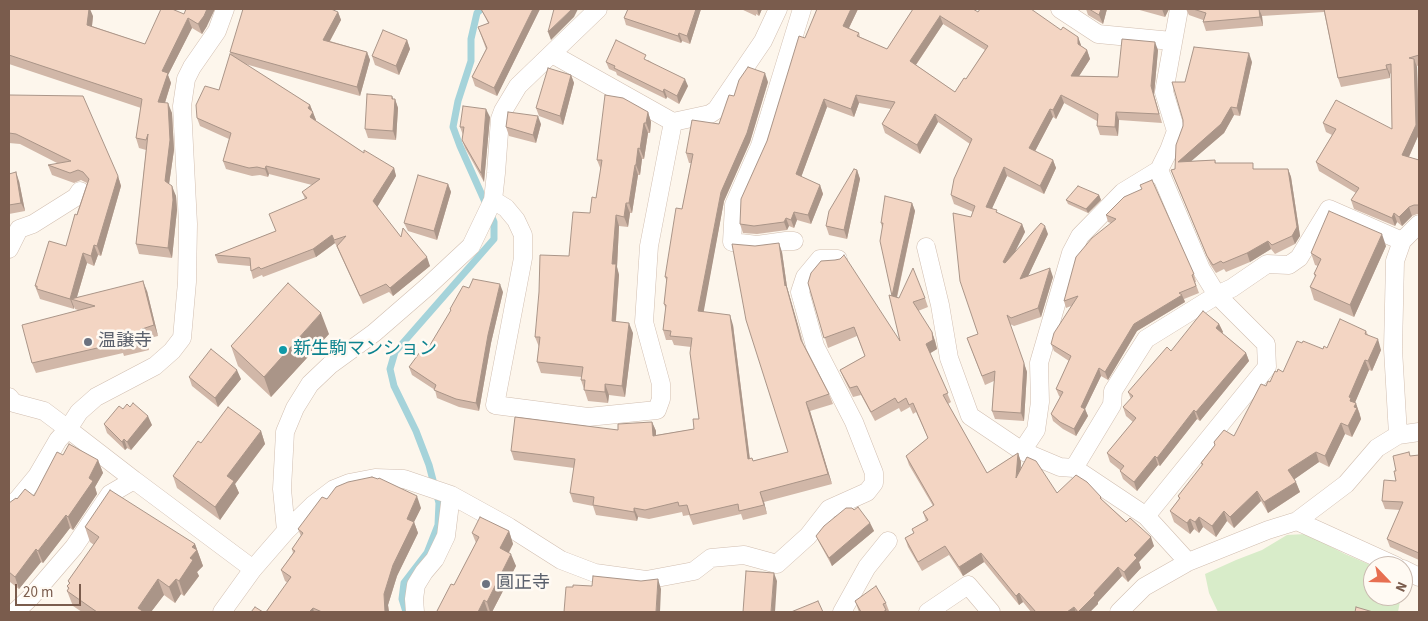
<!DOCTYPE html>
<html>
<head>
<meta charset="utf-8">
<style>
	body { margin:0 }
	#map { position:relative; width:1428px; height:621px; overflow:hidden; background:#fdf6ec; font-family:"Source Sans 3",sans-serif }
	canvas { display:block }
	.frame { position:absolute; inset:0; border:10px solid #7a5c4d; pointer-events:none }
	.north { position:absolute; left:1363px; top:556px; width:50px; height:50px; box-sizing:border-box; background:#fffaf3; border:1px solid #cabbb1; border-radius:50%; rotate:114deg; font-size:14px; font-weight:700; line-height:20px; text-align:center; color:#7a5c4d }
	.north::after { content:''; display:block; margin:auto; width:18px; height:22px; background:#e76f51; clip-path:polygon(50% 0,100% 100%,50% 72%,0 100%) }
	.scale { position:absolute; left:15px; top:584px; width:66px; height:22px; box-sizing:border-box; border:2px solid #7a5c4d; border-top:0; padding-left:6px; font-size:15px; line-height:18px; white-space:nowrap; color:#7a5c4d; -webkit-text-stroke:4px #fffaf3; paint-order:stroke }
</style>
</head>
<body>
<div id="map">
<canvas width="1428" height="621"></canvas>
<div class="frame"></div>
<div class="north">N</div>
<div class="scale">20 m</div>
</div>
<script>
const g = document.querySelector('canvas').getContext('2d');
g.lineJoin = 'round';
function paint(path, color) {
  g.fillStyle = color;
  g.fill(path, 'evenodd');
}
function toPath(rows) {
  const path = new Path2D();
  for (const r of rows) {
    path.moveTo(r[0], r[1]);
    for (let i = 2; i < r.length; i += 2) path.lineTo(r[i], r[i + 1]);
  }
  return path;
}
function trace(path, color, width, dash) {
  g.strokeStyle = color;
  g.lineWidth = width;
  g.lineCap = dash ? 'butt' : 'round';
  g.setLineDash(dash || []);
  g.stroke(path);
}
function write(font, color, halo, rows, align = 'center') {
  g.font = font + ' "Source Sans 3","Noto Sans JP",sans-serif';
  g.lineWidth = 5;
  g.setLineDash([]);
  g.textBaseline = 'middle';
  g.strokeStyle = halo;
  g.fillStyle = color;
  for (const [text, x, y, turn = 0] of rows) {
    g.save();
    g.translate(x, y);
    g.rotate((+turn || 0) * Math.PI / 180);
    g.textAlign = isNaN(turn) ? turn : align;
    if (halo) g.strokeText(text, 0, 0);
    g.fillText(text, 0, 0);
    g.restore();
  }
}
paint(toPath([
	[1306,534,1345,554,1373,566,1373,596,1401,596,1398,612,1218,612,1209,593,1205,574,1236,560,1262,550,1287,535]
]), '#d8ecc9');
trace(toPath([
	[406,612,402,599,404,583,427,553,438,525,439,503,429,465,416,431,394,386,390,369,395,352,494,239,494,222,460,146,453,127,458,101,471,61,471,39,477,13,481,9]
]), '#a5d3da', 7);
const minor = toPath([
	[1060,9,1098,34,1172,41],
	[552,54,673,122,710,114,716,110,763,41,778,9],
	[493,200,506,208,516,220,523,235,523,258,495,405,588,417,657,410,661,399,661,384,644,322,649,246,673,122],
	[794,241,786,241,757,245,732,242,734,205,760,146,802,9],
	[926,247,940,305,949,358,970,416,1022,451,1060,467,1074,468,1146,516,1188,562],
	[9,249,19,229,33,224,76,197,80,191],
	[9,397,14,403,44,411,68,429,79,412,96,397,155,366,172,351,182,338,187,282,188,224,182,106,186,79,192,67,217,31,225,9],
	[1398,435,1393,349,1395,261,1402,241,1419,224],
	[1022,451,1036,430,1040,402,1039,363,1071,253,1080,236,1123,192,1159,170,1169,150,1176,131,1164,92,1179,9],
	[1074,468,1112,405,1113,391,1146,339,1217,295,1232,288,1267,264,1289,265,1299,258,1329,209,1402,241],
	[9,507,18,499,37,476,58,440,68,429,134,480],
	[1146,516,1267,367,1266,344,1217,295,1201,269,1159,170],
	[1297,521,1396,566],
	[286,531,282,489,285,432,295,408,310,384,330,365,374,333,427,287,471,246,493,200,496,173,500,119,503,111,518,86,598,9],
	[1403,569,1419,577],
	[15,612,31,597,74,547,110,494,134,480,253,569],
	[222,612,253,569,286,531,313,505,334,489,349,483,375,478,404,479,451,495,509,527,561,560,595,573,646,580,694,571,711,558,744,555,777,564,808,536,829,509,867,492,874,483,874,473,854,422,815,346,800,292,805,277,820,259,838,259],
	[415,612,414,599,416,585,424,572,435,559,446,536,451,495],
	[842,612,867,567,888,541],
	[928,612,968,585,991,612],
	[1119,612,1144,587,1188,562,1268,530,1297,521,1346,484,1377,448,1398,435,1419,432]
]);
trace(minor, '#d1beb0', 19);
trace(minor, '#fff', 18);
paint(toPath([
	[9,9,93,16,92,26,145,44,172,9,207,26,202,34,192,28,168,75,171,83,165,103,172,113,174,150,169,184,176,196,177,210,172,258,139,254,136,244,146,150,139,148,136,138,141,108,9,64],
	[481,9,540,9,497,96,475,86,472,77,486,49,478,27,488,23],
	[628,9,701,9,690,44,682,41,681,43,626,25,624,18],
	[741,9,762,9,759,16,756,14,756,16],
	[817,9,858,9,849,28,859,33,860,37,887,49,913,9,978,12,1061,30,1078,37,1081,46,1087,50,1090,59,1079,76,1118,77,1158,50,1154,95,1162,123,1119,120,1118,136,1100,135,1097,126,1097,121,1064,103,1056,119,1053,117,1035,151,1053,160,1056,168,1044,194,1007,176,992,208,998,213,1022,224,1025,232,1015,251,1048,234,1028,276,1053,277,1041,317,1014,326,1010,324,1027,372,1024,421,995,419,992,411,994,381,985,385,967,338,978,334,971,217,973,212,954,204,951,195,970,144,938,122,920,154,885,133,882,124,891,109,859,103,854,117,827,107,801,177,820,185,823,194,811,224,797,220,794,228,789,226,787,230,757,234,743,233,740,224,767,141],
	[943,24,985,50,966,79,955,92,916,65],
	[1086,9,1107,9,1103,24,1088,15],
	[1136,9,1169,9,1165,17],
	[1186,9,1419,9,1419,65,1417,66,1419,134,1409,157,1419,160,1419,214,1417,214,1412,216,1402,226,1397,222,1395,226,1354,209,1351,200,1356,193,1319,171,1316,162,1332,135,1326,132,1323,123,1392,129,1391,73,1390,74,1390,78,1341,87,1338,78,1324,12,1262,16,1263,26,1206,31,1203,22,1203,20,1189,15],
	[338,12,341,20,330,41,367,52,370,60,360,96,245,64,310,105,316,120,316,121,364,153,394,168,396,176,377,207,401,237,430,266,393,296,389,292,363,304,335,243,316,257,263,277,262,275,253,279,251,271,250,266,218,263,215,255,276,231,305,199,302,192,312,185,269,174,268,177,260,175,252,176,226,169,223,161,229,139,200,126,197,118,219,90,231,55,230,52],
	[407,40,410,49,399,75,375,65,372,56],
	[648,60,688,86,679,104,667,97,666,99,617,75,616,72,609,69,606,62],
	[1252,62,1240,116,1234,115,1224,133,1191,161,1215,160,1216,163,1255,169,1288,169,1291,177,1300,236,1295,244,1275,254,1271,249,1250,262,1226,272,1224,269,1216,273,1210,264,1171,170,1175,169,1183,126,1185,82],
	[571,75,574,83,563,125,539,116,536,108],
	[768,82,750,142,724,201,703,312,733,325,750,459,753,461,788,452,782,252,787,287,803,343,829,394,833,404,810,411,832,484,764,502,767,514,743,520,741,514,693,525,689,515,683,516,682,512,649,519,638,517,637,521,596,515,593,506,573,502,570,493,574,468,514,460,511,451,618,430,652,422,656,431,656,435,694,429,699,419,691,347,674,345,672,340,666,340,663,330,666,310,664,304,667,282,665,277,682,209,691,163,689,163,686,153,719,124,734,96],
	[9,95,118,176,121,186,101,256,98,255,94,266,87,263,77,297,147,291,158,336,146,339,149,350,124,356,123,353,36,373,32,363,78,310,75,309,74,307,74,309,40,299,35,286,66,246,87,183,81,180,74,183,52,175,48,165,59,164,20,144,9,143],
	[393,99,395,99,398,108,396,140,368,138,365,129],
	[648,112,651,122,650,133,648,133,644,159,642,159,640,175,638,175,632,213,630,213,628,227,619,226,617,267,619,275,616,321,633,333,625,397,609,395,608,403,588,401,581,380,582,377,541,373,537,362,539,347,535,337,569,256,590,213,596,198,601,170,597,160],
	[490,117,484,182,465,148,462,140,463,135,460,127],
	[541,124,536,143,509,136,506,127],
	[857,170,860,179,847,239,829,235,826,226],
	[9,174,19,181,25,211,9,214],
	[448,184,451,192,437,240,408,231,404,223],
	[1099,195,1101,200,1088,213,1068,204,1066,200],
	[1124,197,1194,274,1196,282,1195,282,1199,293,1184,299,1185,302,1137,331,1108,380,1101,376,1085,409,1088,416,1076,436,1063,429,1053,421,1051,414,1060,397,1059,396,1056,389,1069,361,1054,351,1051,344,1071,306,1066,308,1064,301,1111,223,1108,222,1106,215],
	[912,203,915,211,897,298,925,298,928,307,918,311,932,332,935,341,937,349,930,353,951,402,948,404,987,473,1018,453,1021,462,1021,469,1057,493,1101,497,1102,500,1154,546,1139,562,1141,568,1128,582,1122,576,1098,602,1098,604,1090,612,1031,612,1023,602,1019,605,984,562,963,576,949,555,922,571,908,547,905,538,914,533,912,529,926,521,923,512,933,506,909,465,906,456,928,438,916,412,913,414,910,407,901,412,899,408,875,421,861,395,853,397,844,379,840,370,865,356,857,336,828,348,808,283,900,341,892,296,882,227,881,223],
	[1386,246,1354,317,1314,300,1310,287,1315,277,1314,274,1318,266,1315,265,1311,253],
	[469,288,503,292,491,343,479,411,459,407,437,398,435,390,412,375,409,367,424,355,451,311,450,309],
	[1219,324,1223,332,1222,333,1246,353,1249,361,1200,421,1197,419,1160,466,1158,465,1137,491,1123,479,1120,471,1120,470,1110,462,1107,453,1133,422,1126,416,1123,407,1131,399,1128,392,1171,351],
	[1366,331,1368,335,1381,350,1372,371,1369,370,1355,402,1360,414,1360,415,1361,419,1352,437,1345,434,1329,467,1319,462,1294,479,1300,492,1268,513,1261,501,1234,528,1227,521,1216,537,1203,527,1199,533,1194,529,1190,534,1174,522,1170,511,1179,499,1178,496,1202,466,1201,463,1215,445,1214,442,1234,436,1266,386,1277,372,1283,372,1323,349,1327,348],
	[329,334,271,397,238,366,231,346],
	[189,377,241,379,218,407,192,386],
	[123,409,152,425,131,450,127,448,125,450,107,433,104,424],
	[261,431,265,444,235,484,239,493,220,520,177,488,173,476,201,443],
	[63,455,98,460,103,473,95,487,97,494,73,530,70,528,43,563,41,562,19,589,10,582,9,583,9,503,17,499,34,496],
	[1419,455,1419,560,1390,547,1387,539,1400,510,1385,509,1382,501,1396,481,1396,471,1411,456],
	[327,499,421,508,414,522,418,533,397,576,388,605,389,612,266,612,288,583,285,581,281,570,293,553,292,549,301,536,298,529],
	[854,510,870,523,874,531,832,566,820,544,816,536],
	[85,527,195,544,203,566,197,572,199,576,184,596,181,594,175,603,164,595,151,612,82,612,73,606,67,591,68,589,67,586,69,584,68,581,94,545,90,542],
	[509,531,513,544,509,553,516,566,492,612,437,612,437,611,454,585,476,543,472,533],
	[855,601,886,603,889,611,887,612,859,612]
]), '#d1b7a8');
paint(toPath([
	[87,9,90,9,93,16,91,35,87,25],
	[207,9,215,9,207,26,202,34,198,24],
	[533,9,540,9,497,96,494,88],
	[572,9,578,9,574,17,551,40,548,32],
	[696,9,701,9,690,44,687,36],
	[757,9,762,9,759,16],
	[851,9,858,9,846,34,843,26],
	[1101,9,1107,9,1103,24,1099,15],
	[1162,9,1169,9,1165,17],
	[1259,9,1262,16,1263,26,1260,17],
	[338,12,341,20,326,48,323,40],
	[940,16,943,24,913,69,910,61],
	[188,18,192,28,168,75,171,83,162,112,158,102,162,71],
	[679,33,682,41,681,43,678,36],
	[1078,37,1081,45,1081,53,1078,44],
	[407,40,410,49,399,75,396,66],
	[1155,42,1158,50,1154,95,1162,123,1151,86],
	[1087,50,1090,59,1074,84,1071,76],
	[367,52,370,60,360,96,357,87],
	[1249,53,1252,62,1240,116,1237,108],
	[1414,59,1417,67,1419,134,1406,163,1402,155],
	[1386,65,1390,74,1390,78,1387,69],
	[765,73,768,82,750,142,724,201,702,321,698,311,721,192],
	[571,75,574,83,563,125,560,116],
	[685,79,688,86,679,104,677,96],
	[664,89,667,97,666,99,663,92],
	[856,95,859,103,854,117,851,109],
	[1061,95,1064,103,1056,119,1053,110],
	[392,96,395,103,395,99,398,108,396,140,393,131],
	[824,99,827,107,799,183,796,174],
	[168,103,172,113,174,150,168,191,165,181],
	[310,105,316,120,313,125,308,108],
	[1231,107,1234,115,1224,133,1181,170,1178,162],
	[486,109,490,117,484,182,481,173],
	[1050,109,1053,117,1032,157,1029,148],
	[648,112,651,122,650,133,646,123],
	[1116,112,1119,120,1118,136,1115,127],
	[935,114,938,122,920,154,917,145],
	[538,116,541,124,536,143,533,135],
	[644,123,648,133,644,159,640,149],
	[638,148,642,159,640,175,636,165],
	[1053,160,1056,168,1044,194,1040,186],
	[635,165,638,175,632,213,629,203],
	[266,166,269,174,268,177,265,169],
	[1004,167,1007,176,989,215,986,207],
	[394,168,396,176,376,209,373,201],
	[1288,169,1291,177,1300,236,1295,244,1292,236],
	[857,170,860,179,847,239,844,230],
	[16,172,19,181,25,211,21,203],
	[118,176,121,186,101,256,97,246],
	[448,184,451,192,437,240,434,231],
	[820,185,823,194,811,224,808,215],
	[172,186,176,196,177,210,172,258,168,248],
	[1099,195,1101,200,1088,213,1086,209],
	[626,203,630,213,628,227,624,217],
	[912,203,915,211,895,305,892,296],
	[1409,207,1412,216,1402,226,1399,217],
	[794,212,797,220,794,228,791,220],
	[1394,213,1397,222,1395,226,1392,218],
	[616,215,619,226,617,267,619,275,615,331,612,321,612,264],
	[786,218,789,226,787,230,784,222],
	[1022,224,1025,232,1006,270,1003,262],
	[1045,226,1048,234,1023,287,1020,279],
	[1382,234,1386,246,1354,317,1350,305],
	[332,235,335,243,316,257,313,249],
	[1268,241,1271,249,1250,262,1247,253],
	[779,243,782,252,787,287,805,349,785,286],
	[94,245,98,255,94,266,91,256],
	[83,253,87,263,76,300,71,299,74,307,74,309,70,299],
	[427,257,430,266,393,296,390,288],
	[1050,268,1053,277,1041,317,1038,308],
	[143,281,147,291,158,336,154,325],
	[500,284,503,292,491,343,479,411,476,403,488,335],
	[1182,295,1185,302,1137,331,1108,380,1105,372,1134,324],
	[321,313,329,334,271,397,264,377],
	[730,315,733,325,751,469,748,459],
	[629,323,633,333,625,397,622,386],
	[1219,324,1223,332,1219,337,1216,328],
	[142,329,146,339,149,350,145,339],
	[932,332,935,341,937,349,929,354,926,344],
	[1378,339,1381,350,1372,371,1368,361],
	[1246,353,1249,361,1200,421,1196,412],
	[1365,360,1369,370,1354,405,1356,403,1361,419,1352,437,1348,426,1349,397],
	[1024,363,1027,372,1024,421,1021,413],
	[1099,368,1101,376,1085,409,1088,416,1076,436,1074,429,1081,407],
	[237,370,241,379,218,407,215,398],
	[605,384,609,395,608,403,605,392],
	[806,402,810,411,832,484,828,474],
	[1194,410,1197,419,1160,466,1157,458],
	[148,416,152,425,131,450,127,442],
	[652,422,656,431,656,445,653,436],
	[1341,423,1345,434,1329,467,1325,456],
	[261,431,265,444,235,484,239,493,220,520,215,507,227,476],
	[124,439,127,448,125,450,122,442],
	[1316,452,1319,462,1292,481,1288,470],
	[1018,453,1021,462,1019,487,1016,478],
	[1155,456,1158,465,1137,491,1134,482],
	[98,460,103,473,95,487,97,494,73,530,68,517],
	[1296,482,1300,492,1268,513,1264,502],
	[1257,491,1261,501,1234,528,1230,517],
	[760,492,764,502,767,514,764,505],
	[417,496,421,508,414,522,418,533,397,576,388,605,389,612,385,612,384,594,407,519],
	[634,508,638,517,637,521,634,512],
	[1224,511,1227,521,1216,537,1212,526],
	[66,515,70,528,43,563,38,551],
	[1199,517,1203,527,1199,533,1195,522],
	[1190,519,1194,529,1190,534,1187,523],
	[870,523,874,531,832,566,829,558],
	[509,531,513,544,504,561,500,548],
	[1151,537,1154,546,1139,562,1141,568,1128,582,1124,572,1134,555],
	[195,544,203,566,197,572,199,576,184,596,179,581,190,558,192,547],
	[36,549,41,562,19,589,15,577],
	[981,553,984,562,963,576,959,567],
	[511,554,516,566,492,612,490,612,487,602],
	[1118,567,1122,576,1098,602,1098,604,1090,612,1078,612,1094,593],
	[774,573,777,581,775,612,771,612],
	[158,579,164,595,151,612,139,612,138,608],
	[176,579,181,594,175,603,169,587],
	[658,579,661,589,660,612,656,612],
	[1019,593,1023,602,1019,605,1016,596],
	[484,600,488,612,478,612],
	[1074,607,1076,612,1067,612],
	[313,608,314,612,309,612]
]), '#aa9588');
const building = toPath([
	[9,9,89,9,87,25,145,44,161,9,172,9,184,14,186,9,207,9,204,16,198,24,188,18,162,71,168,73,158,102,168,103,170,140,165,181,172,186,173,200,168,248,136,244,148,134,146,140,136,138,142,99,9,55,9,9],
	[243,9,331,9,338,12,323,40,367,52,357,87,230,52,243,9],
	[481,9,533,9,494,88,472,77,487,48,478,27,489,23,481,9],
	[554,9,572,9,548,32,554,9],
	[628,9,696,9,687,36,679,33,678,36,624,18,628,9],
	[817,9,851,9,843,26,859,33,857,36,887,49,913,9,973,9,978,12,980,9,1031,9,1061,30,1063,27,1078,37,1078,44,1087,50,1071,76,1118,77,1122,39,1155,42,1151,86,1159,114,1116,112,1115,127,1097,126,1098,114,1061,95,1053,110,1050,109,1029,148,1053,160,1040,186,1004,167,986,207,997,210,996,212,1022,224,1003,262,1005,263,1041,223,1045,226,1020,279,1050,268,1038,308,1011,318,1007,315,1024,363,1021,413,992,411,995,371,982,376,967,338,978,334,960,281,953,213,971,217,975,206,951,195,954,179,972,139,935,114,917,145,882,124,895,102,856,95,851,109,824,99,796,174,820,185,808,215,794,212,791,220,786,218,784,222,754,226,740,224,741,199,767,141,799,36,805,38,817,9],
	[940,16,988,46,966,79,964,78,955,92,910,61,940,16],
	[1089,9,1101,9,1099,15,1089,9],
	[1193,9,1259,9,1260,17,1203,22,1206,13,1193,9],
	[1324,9,1419,9,1419,55,1409,58,1414,59,1416,125,1402,155,1419,160,1419,205,1414,205,1409,207,1399,217,1394,213,1392,218,1351,200,1359,188,1316,162,1336,129,1323,123,1336,100,1392,129,1391,64,1386,65,1387,69,1338,78,1324,9],
	[383,30,407,40,396,66,372,56,383,30],
	[616,40,646,55,644,59,685,79,677,96,664,89,663,92,614,68,615,66,606,62,616,40],
	[1194,47,1249,53,1237,108,1231,107,1221,124,1178,162,1215,160,1215,163,1253,163,1253,169,1288,169,1297,227,1292,236,1272,245,1268,241,1247,253,1223,263,1221,261,1213,265,1207,256,1171,170,1175,169,1176,145,1183,126,1183,120,1172,82,1185,82,1194,47],
	[230,54,310,105,308,108,313,112,310,117,364,153,364,150,394,168,373,201,401,237,403,228,427,257,390,288,386,284,360,296,337,246,346,236,334,240,332,235,313,249,261,269,259,267,251,271,250,258,215,255,276,231,269,214,307,198,302,192,320,179,266,166,265,169,257,167,249,168,223,161,231,133,197,118,196,105,205,86,219,90,230,54],
	[748,67,765,73,747,133,721,192,698,311,730,315,748,459,752,458,753,461,788,452,746,320,732,244,755,246,779,243,785,286,786,285,801,340,829,394,806,402,828,474,760,492,764,505,739,511,738,504,690,515,687,505,679,506,678,502,645,510,634,508,634,512,593,505,594,497,570,493,575,459,511,451,515,417,618,430,618,424,652,422,653,436,694,429,693,419,699,419,690,353,692,338,670,336,671,331,663,330,666,305,664,304,667,277,665,277,676,208,682,209,693,154,686,153,692,120,719,124,729,95,734,96,739,80,748,67],
	[548,68,571,75,560,116,536,108,548,68],
	[367,94,392,96,392,99,395,99,393,131,365,129,367,94],
	[9,95,83,96,118,176,97,246,94,245,91,256,83,253,70,299,37,289,37,286,35,286,49,241,66,246,75,214,77,215,89,179,83,172,78,170,70,173,48,165,71,161,16,134,9,133,9,95],
	[605,95,623,98,648,112,646,123,644,123,640,149,638,148,636,165,635,165,629,203,626,203,624,217,616,215,612,264,616,264,612,321,629,323,622,386,605,384,605,392,584,390,585,380,581,380,583,367,537,362,540,337,535,337,539,292,540,255,569,256,573,212,590,213,592,197,596,198,602,160,597,160,605,95],
	[463,106,486,109,481,173,462,140,464,127,460,127,463,106],
	[508,112,538,116,533,135,506,127,508,112],
	[854,169,857,170,844,230,826,226,829,211,854,169],
	[16,172,21,203,9,205,9,174,16,172],
	[418,175,448,184,434,231,404,223,418,175],
	[1152,180,1194,274,1192,275,1196,286,1179,293,1182,295,1134,324,1105,372,1099,368,1081,407,1085,409,1074,429,1060,422,1051,414,1063,392,1056,389,1071,356,1051,344,1054,333,1078,296,1064,301,1076,257,1092,238,1116,219,1106,215,1124,197,1142,189,1140,185,1152,180],
	[1078,186,1099,195,1086,209,1066,200,1078,186],
	[885,196,912,203,892,296,880,241,883,223,881,223,885,196],
	[1329,211,1382,234,1350,305,1310,287,1316,275,1314,274,1321,259,1311,253,1329,211],
	[844,255,900,341,889,295,899,298,913,268,925,298,913,302,932,332,933,340,926,344,948,393,943,395,987,473,1018,453,1016,478,1027,457,1036,461,1057,493,1076,475,1087,482,1101,497,1100,498,1126,522,1130,518,1151,537,1134,555,1137,558,1124,572,1118,567,1094,593,1095,595,1078,612,1074,607,1067,612,1036,612,1019,593,1016,596,981,553,959,567,945,546,918,562,905,538,914,533,912,529,928,520,923,512,934,505,906,456,928,438,913,403,909,405,906,398,898,403,895,398,871,412,857,386,850,388,840,370,865,356,854,327,824,338,808,283,811,273,821,261,835,260,840,259,844,255],
	[473,279,500,284,488,335,476,403,456,399,434,390,436,385,409,367,420,352,424,355,451,310,450,309,463,286,469,288,473,279],
	[143,281,154,325,142,329,145,339,120,346,119,343,32,363,22,325,95,306,71,299,143,281],
	[288,283,321,313,264,377,231,346,288,283],
	[1203,311,1219,324,1216,328,1246,353,1196,412,1194,410,1157,458,1155,456,1134,482,1120,471,1124,466,1107,453,1136,418,1123,407,1133,396,1128,392,1167,347,1171,351,1203,311],
	[1340,319,1366,331,1365,334,1378,339,1368,361,1365,360,1349,397,1351,398,1350,401,1356,403,1354,407,1357,408,1348,426,1341,423,1325,456,1316,452,1288,470,1296,482,1264,502,1257,491,1230,517,1224,511,1212,526,1199,517,1195,522,1190,519,1187,523,1170,511,1180,498,1178,496,1203,464,1201,463,1215,445,1214,442,1224,430,1234,436,1261,384,1266,386,1268,381,1270,382,1275,371,1277,372,1278,369,1283,372,1297,341,1302,343,1303,341,1323,349,1324,346,1327,348,1340,319],
	[211,349,237,370,215,398,189,377,211,349],
	[133,403,148,416,127,442,124,439,122,442,104,424,119,406,123,409,127,404,130,407,133,403],
	[228,407,261,431,227,476,234,481,215,507,173,476,198,441,201,443,228,407],
	[69,444,98,460,89,478,93,481,68,517,66,515,38,551,36,549,15,577,9,572,9,503,16,498,17,499,25,489,34,496,57,452,63,455,69,444],
	[1409,452,1410,456,1419,455,1419,553,1387,539,1403,502,1382,501,1384,480,1396,481,1394,471,1396,471,1393,456,1409,452],
	[372,477,378,479,379,478,417,496,407,519,414,522,393,565,384,594,385,612,322,612,313,608,309,612,266,612,291,577,281,570,295,551,292,549,303,533,298,529,322,497,327,499,336,487,348,482,372,477],
	[110,490,195,544,192,547,197,550,190,558,193,560,179,581,176,579,169,587,158,579,138,608,144,612,97,612,67,591,69,588,67,586,70,583,68,581,99,537,85,527,110,490],
	[858,507,870,523,829,558,816,536,824,526,846,508,852,508,854,510,858,507],
	[480,517,509,531,500,548,511,554,487,602,484,600,478,612,438,612,437,611,451,584,454,585,479,537,472,533,480,517],
	[746,571,774,573,771,612,743,612,746,571],
	[593,576,641,581,658,579,656,612,564,612,566,587,573,587,573,585,592,586,593,576],
	[876,586,886,603,883,604,886,610,883,612,861,612,855,601,876,586],
	[818,601,823,612,791,612,818,601],
	[255,607,263,612,251,612,255,607],
	[1356,607,1373,612,1355,612,1356,607]
]);
paint(building, '#f3d5c3');
trace(building, '#aa9588', 1);
for (const [x, y, r, color] of [
	[88,342,5,"#6b7280"],
	[283,350,5,"#0f9aa8"],
	[486,584,5,"#6b7280"]
]) {
  const dot = new Path2D();
  dot.arc(x, y, r, 0, 2 * Math.PI);
  g.fillStyle = color;
  g.fill(dot);
  trace(dot, '#fffaf3', 2);
}
write('18px', '#5b616d', '#fffaf3', [
	["温譲寺",98,342],
	["圓正寺",496,584]
], 'left');
write('18px', '#0d838f', '#fffaf3', [
	["新生駒マンション",293,350]
], 'left');
</script>
</body>
</html>
